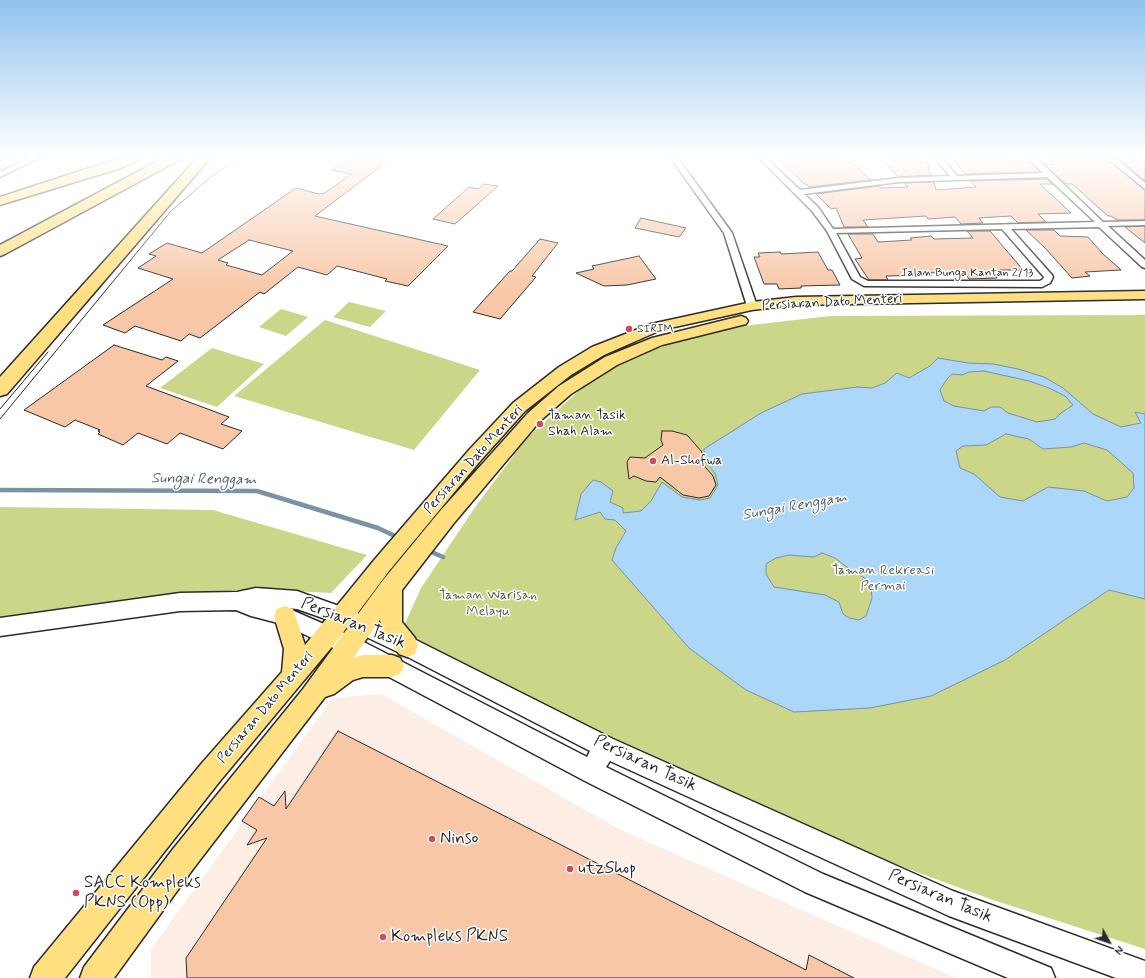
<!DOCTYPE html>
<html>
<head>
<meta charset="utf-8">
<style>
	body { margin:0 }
	#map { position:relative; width:1145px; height:978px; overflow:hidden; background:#fff; font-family:Mynerve,sans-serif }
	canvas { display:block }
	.north { position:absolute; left:1089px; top:922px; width:40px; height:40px; -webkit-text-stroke:3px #fff; paint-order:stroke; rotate:130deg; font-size:11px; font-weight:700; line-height:16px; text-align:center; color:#2b2b2b }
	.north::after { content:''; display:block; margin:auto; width:14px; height:18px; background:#2b2b2b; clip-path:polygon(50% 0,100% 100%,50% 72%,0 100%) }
</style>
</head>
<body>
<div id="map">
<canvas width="1145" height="978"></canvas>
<div class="north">N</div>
</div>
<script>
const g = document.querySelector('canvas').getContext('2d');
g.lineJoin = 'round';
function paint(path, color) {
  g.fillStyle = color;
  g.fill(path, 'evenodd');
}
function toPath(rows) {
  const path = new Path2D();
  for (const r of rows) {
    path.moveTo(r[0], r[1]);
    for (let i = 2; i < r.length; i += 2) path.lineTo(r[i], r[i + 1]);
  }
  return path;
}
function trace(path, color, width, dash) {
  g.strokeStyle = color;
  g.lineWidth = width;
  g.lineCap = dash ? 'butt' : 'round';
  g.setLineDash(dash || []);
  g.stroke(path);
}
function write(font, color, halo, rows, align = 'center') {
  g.font = font + ' Mynerve,sans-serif';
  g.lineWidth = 3;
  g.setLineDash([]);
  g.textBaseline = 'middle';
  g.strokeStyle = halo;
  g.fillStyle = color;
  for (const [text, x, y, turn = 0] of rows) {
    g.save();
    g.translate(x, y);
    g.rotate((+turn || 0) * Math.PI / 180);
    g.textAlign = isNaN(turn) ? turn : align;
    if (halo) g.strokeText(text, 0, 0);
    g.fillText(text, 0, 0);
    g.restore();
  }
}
paint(toPath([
	[0,157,28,157,0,171],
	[381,694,621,830,956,978,151,978,151,949,333,698]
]), '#fdeee5');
paint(toPath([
	[349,302,386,311,370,327,333,317],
	[281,309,308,317,286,336,259,327],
	[1145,315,1145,949,990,899,797,828,431,649,403,628,421,588,476,506,526,439,583,387,615,366,637,356,674,342,743,326,830,316],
	[325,320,480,370,414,450,234,396],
	[212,348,264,364,217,407,160,388],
	[0,507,213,510,367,555,331,593,247,589,0,618]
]), '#cbd689');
const water = toPath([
	[938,358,968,363,993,364,1018,369,1044,377,1063,388,1093,414,1121,427,1141,423,1135,412,1145,414,1145,599,1109,590,1005,660,931,696,870,708,794,712,746,690,689,648,612,560,616,548,626,531,615,520,605,519,600,512,575,520,581,494,593,480,601,482,613,491,610,502,623,508,623,513,641,511,651,501,662,482,682,497,700,500,710,498,718,485,715,473,704,461,704,449,761,413,802,394,857,387,872,388,885,383,897,373,909,378,930,366,938,358],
	[984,371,1029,381,1049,388,1065,396,1073,405,1061,413,1055,419,1037,422,1008,413,1000,407,991,407,984,411,954,406,944,401,940,390,947,379,952,374,962,375,969,372,984,371],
	[1006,434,1029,439,1043,449,1071,447,1084,443,1107,450,1133,473,1134,488,1127,497,1107,501,1084,491,1048,487,1023,501,1000,497,974,474,960,468,956,451,963,446,986,445,1006,434],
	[822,553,835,558,844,565,866,579,871,587,872,598,866,616,859,620,849,618,843,614,839,602,825,595,774,587,766,574,766,564,776,558,789,555,814,557,822,553]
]);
paint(water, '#add7f8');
trace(water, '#7992a6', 1);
trace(toPath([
	[0,490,257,491,378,528,399,538],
	[427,550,443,557]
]), '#7992a6', 4.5);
const building = toPath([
	[351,157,393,157,315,216,448,246,408,286,385,281,387,279,337,266,327,275,298,267,264,294,260,292,200,338,189,334,181,341,135,326,125,333,103,325,173,279,138,268,156,256,149,254,167,243,202,253,296,188,319,194,325,193,351,174,332,170,351,157],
	[249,240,293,251,262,275,226,265,228,263,218,260,249,240],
	[777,157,846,157,871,180,809,187,806,184,804,184,777,157],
	[880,157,924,157,930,167,928,167,931,175,898,177,880,157],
	[951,157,1010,157,1013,161,1030,163,1040,172,965,174,951,157],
	[1105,157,1145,190,1145,220,1117,220,1111,216,1108,216,1072,184,1066,184,1044,164,1054,165,1047,158,1105,157],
	[1117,157,1139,157,1145,162,1145,181,1117,157],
	[1046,179,1053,184,1040,184,1071,213,1038,214,1046,222,1018,223,1011,216,979,218,983,223,961,224,955,217,928,219,926,216,863,220,868,227,844,227,836,208,831,209,816,194,878,186,881,188,908,187,904,183,934,182,936,190,976,187,971,181,1046,179],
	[484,184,498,186,455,224,433,219,469,187,478,189,484,184],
	[641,218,686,228,679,237,635,228,641,218],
	[1145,226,1145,243,1125,227,1145,226],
	[1026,230,1054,230,1060,236,1088,237,1103,254,1121,270,1085,272,1090,276,1072,278,1045,248,1026,230],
	[967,231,990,231,1023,270,992,270,997,278,969,279,963,271,930,273,932,275,886,276,888,280,869,280,855,259,862,258,848,234,873,234,878,242,912,240,910,238,931,236,934,239,973,238,967,231],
	[540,239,558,243,532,276,536,277,500,319,473,312,510,271,512,271,540,239],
	[780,252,781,254,818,252,828,270,832,270,840,285,801,286,801,288,779,289,777,284,764,284,754,257,760,257,758,253,780,252],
	[639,256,656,279,627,285,604,286,576,273,594,269,592,266,639,256],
	[114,345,162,360,166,357,178,361,146,386,229,417,221,424,242,431,223,449,180,433,167,444,138,433,123,445,98,434,100,432,98,431,100,430,75,420,65,427,24,410,114,345],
	[662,431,672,431,687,435,702,452,700,461,713,476,716,485,709,496,699,498,683,495,660,477,656,482,646,481,634,476,629,479,627,462,630,457,645,458,663,445,661,440,662,431],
	[338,731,806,970,809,955,854,978,187,978,186,958,267,838,247,845,257,830,242,821,259,797,274,806,285,791,286,809,338,731]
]);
paint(building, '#f8c7a7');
trace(building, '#2b2b2b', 1);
const street = toPath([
	[31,157,41,157,0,177,0,172,31,157],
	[670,157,677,157,732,233,757,306,755,308,749,308,747,306,724,233,670,157],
	[758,157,765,157,800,190,899,178,950,176,934,157,941,157,957,176,1043,173,1027,157,1035,157,1103,222,1145,221,1145,225,1108,226,1145,260,1145,268,1142,267,1099,227,1011,229,1052,275,1053,277,1050,283,1042,287,864,286,852,279,827,231,812,211,758,157],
	[1047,177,1095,222,833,229,818,207,804,194,899,182,1047,177],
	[1002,229,1044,277,1043,279,1040,281,868,281,860,277,836,233,1002,229],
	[1106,157,1114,157,1145,183,1145,189,1106,157]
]);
const secondary = toPath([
	[256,588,297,591,350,610,414,639,613,739,953,891,1145,961,1145,978,1116,978,949,916,610,761,606,767,823,874,1051,968,1055,978,1008,978,805,892,583,780,342,652,282,624,251,616,236,610,180,611,0,636,0,618,180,593,237,592,256,588],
	[287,608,297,609,337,623,400,653,590,751,587,757,356,638,287,608]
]);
const primary = toPath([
	[1145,291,1145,299,796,305,752,310,661,330,604,355,571,375,525,411,481,460,389,571,336,642,220,781,65,978,30,978,34,967,202,763,282,672,284,649,274,616,277,609,285,606,293,609,305,645,375,559,469,450,513,403,559,367,592,347,651,324,752,302,796,297,1145,291],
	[741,316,746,318,748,321,746,324,662,345,617,365,571,394,540,421,454,523,402,590,402,622,415,638,418,646,415,654,407,657,399,654,383,632,380,620,353,658,363,655,392,655,400,658,404,666,400,674,392,677,363,677,353,680,334,694,325,697,193,869,114,978,80,978,84,967,173,849,303,689,383,580,440,511,528,413,559,386,605,357,652,338,741,316]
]);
const highway = toPath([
	[123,157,141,157,139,160,121,168,0,205,0,197,123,157],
	[165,157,181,157,179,160,5,254,0,256,0,245,165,157],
	[198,157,211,157,7,394,0,396,0,377,198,157]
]);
trace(street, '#2b2b2b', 3);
trace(secondary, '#2b2b2b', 3);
trace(primary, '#2b2b2b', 3);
trace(highway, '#2b2b2b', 3);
paint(street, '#fff');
paint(secondary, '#fff');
paint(primary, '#ffdf80');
paint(highway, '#ffdf80');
trace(toPath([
	[0,409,48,352],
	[0,419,171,211,212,176,239,157]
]), '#2b2b2b', 1);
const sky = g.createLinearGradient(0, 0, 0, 294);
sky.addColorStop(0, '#90c2ee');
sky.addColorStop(0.53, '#fff');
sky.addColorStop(1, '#ffffff00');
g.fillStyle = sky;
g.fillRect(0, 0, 1145, 294);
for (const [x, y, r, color] of [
	[629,329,4,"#d1495b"],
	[540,424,4,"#d1495b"],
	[653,461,4,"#d1495b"],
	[432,839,4,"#d1495b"],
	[570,869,4,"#d1495b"],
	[76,893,4,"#d1495b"],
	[383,937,4,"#d1495b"]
]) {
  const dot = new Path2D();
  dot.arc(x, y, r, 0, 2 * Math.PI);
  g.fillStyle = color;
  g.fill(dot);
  trace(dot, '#fff', 1.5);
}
write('12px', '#2b2b2b', '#fff', [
	["Jalan Bunga Kantan 2/13",967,273]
]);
write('12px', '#2b2b2b', '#fff', [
	["SIRIM",637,329]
], 'left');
write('14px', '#2b2b2b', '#fff', [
	["Persiaran Dato Menteri",832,303,-3],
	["Persiaran Dato Menteri",474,460,-48],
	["Persiaran Dato Menteri",266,708,-50]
]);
write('14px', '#2b2b2b', '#fff', [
	["Taman Tasik",548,416],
	["Shah Alam",548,432],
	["Al-Shofwa",661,461]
], 'left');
write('14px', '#5b5e47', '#fff', [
	["Taman Rekreasi",883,571],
	["Permai",883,587],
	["Taman Warisan",488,596],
	["Melayu",488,612]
]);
write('italic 15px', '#525f68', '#fff', [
	["Sungai Renggam",204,480,1],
	["Sungai Renggam",795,507,-10]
]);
write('17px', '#2b2b2b', '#fff', [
	["Persiaran Tasik",353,624,22],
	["Persiaran Tasik",645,764,25],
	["Persiaran Tasik",940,897,23]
]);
write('17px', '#2b2b2b', '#fff', [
	["Ninso",440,839],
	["utzShop",578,869],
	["SACC Kompleks",84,883],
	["PKNS (Opp)",84,903],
	["Kompleks PKNS",391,937]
], 'left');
</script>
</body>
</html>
